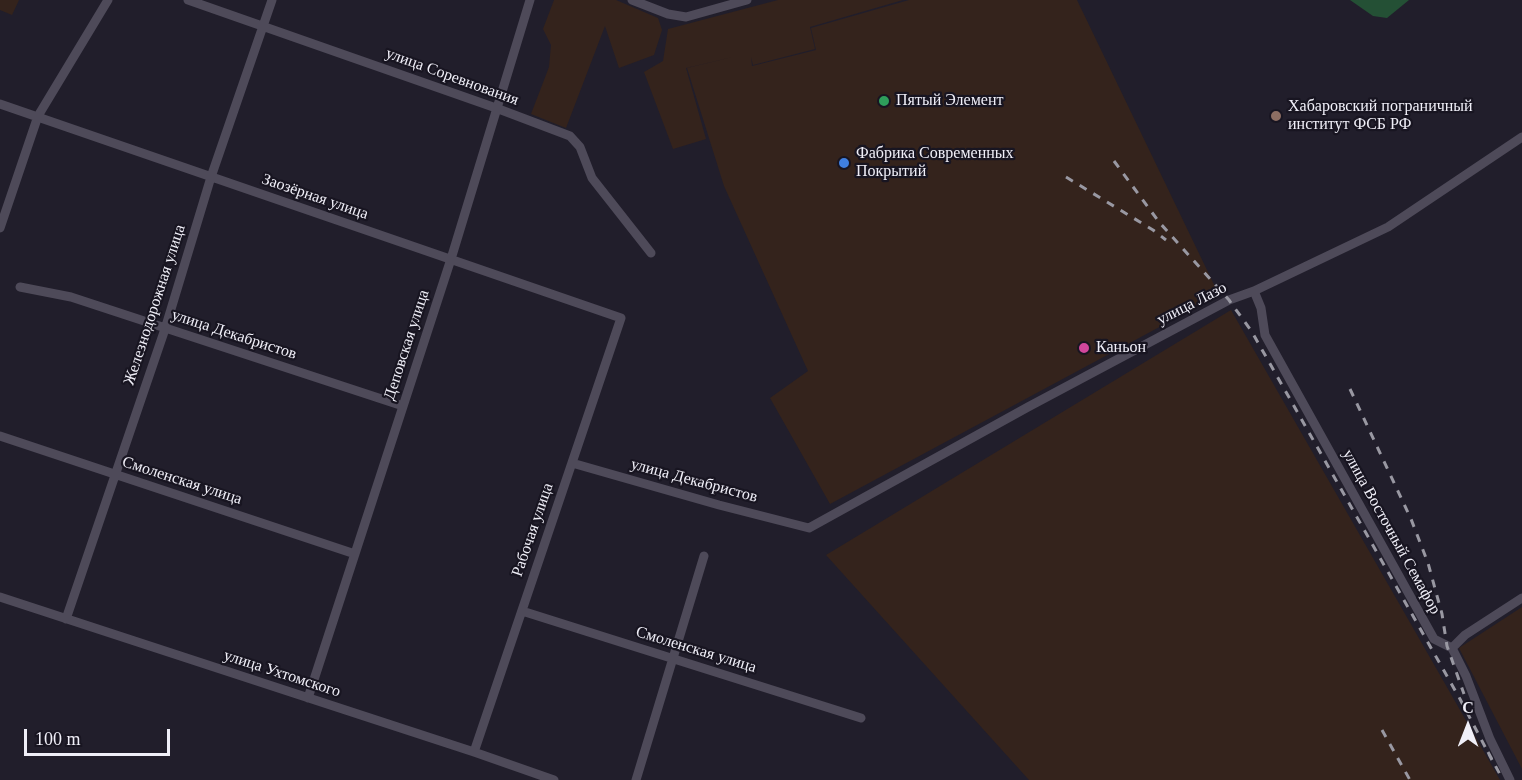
<!DOCTYPE html>
<html>
<head>
<meta charset="utf-8">
<style>
	body { margin:0 }
	#map { position:relative; width:1522px; height:780px; overflow:hidden; background:#211e2b; font-family:Georgia,serif }
	canvas { display:block }
	.north { position:absolute; left:1438px; top:696px; width:60px; height:60px; -webkit-text-stroke:4px #181521; paint-order:stroke; rotate:0deg; font-size:16px; font-weight:700; line-height:24px; text-align:center; color:#f0eff8 }
	.north::after { content:''; display:block; margin:auto; width:21px; height:27px; background:#f0eff8; clip-path:polygon(50% 0,100% 100%,50% 72%,0 100%) }
	.scale { position:absolute; left:24px; top:729px; width:146px; height:27px; box-sizing:border-box; border:3px solid #f0eff8; border-top:0; padding-left:8px; font-size:18px; line-height:21px; white-space:nowrap; color:#f0eff8; -webkit-text-stroke:4px #181521; paint-order:stroke }
</style>
</head>
<body>
<div id="map">
<canvas width="1522" height="780"></canvas>
<div class="north">С</div>
<div class="scale">100 m</div>
</div>
<script>
const g = document.querySelector('canvas').getContext('2d');
g.lineJoin = 'round';
function paint(path, color) {
  g.fillStyle = color;
  g.fill(path, 'evenodd');
}
function toPath(rows) {
  const path = new Path2D();
  for (const r of rows) {
    path.moveTo(r[0], r[1]);
    for (let i = 2; i < r.length; i += 2) path.lineTo(r[i], r[i + 1]);
  }
  return path;
}
function trace(path, color, width, dash) {
  g.strokeStyle = color;
  g.lineWidth = width;
  g.lineCap = dash ? 'butt' : 'round';
  g.setLineDash(dash || []);
  g.stroke(path);
}
function write(font, color, halo, rows, align = 'center') {
  g.font = font + ' Georgia,serif';
  g.lineWidth = 4.5;
  g.setLineDash([]);
  g.textBaseline = 'middle';
  g.strokeStyle = halo;
  g.fillStyle = color;
  for (const [text, x, y, turn = 0] of rows) {
    g.save();
    g.translate(x, y);
    g.rotate((+turn || 0) * Math.PI / 180);
    g.textAlign = isNaN(turn) ? turn : align;
    if (halo) g.strokeText(text, 0, 0);
    g.fillText(text, 0, 0);
    g.restore();
  }
}
paint(toPath([
	[0,0,19,0,12,15,0,10],
	[554,0,616,0,658,18,662,30,654,55,619,68,605,26,566,128,531,114,549,67,551,45,543,29],
	[778,0,903,0,810,27,815,49,753,65,751,57,752,66,816,50,811,28,909,0,1077,0,1219,295,830,504,770,398,808,371,724,186,687,68,737,56,686,68,706,139,673,149,644,72,663,61,668,29],
	[1231,310,1436,668,1500,780,1029,780,826,555],
	[1522,607,1522,769,1459,648]
]), '#34231c');
paint(toPath([
	[1350,0,1409,0,1387,18,1373,16]
]), '#245035');
trace(toPath([
	[188,0,496,108,570,136,580,147,592,178,651,253],
	[632,0,668,14,686,17,747,0],
	[0,104,621,318,474,752],
	[0,228,38,116,108,0],
	[20,287,71,297,403,406],
	[1254,291,1261,308,1265,335,1434,639,1452,648,1466,676,1490,739,1510,780],
	[0,436,355,554],
	[572,463,719,505,809,528,1028,407,1229,300,1254,291,1388,227,1522,137],
	[0,597,474,752,554,780],
	[522,611,861,718],
	[66,619,165,329,211,177,272,0],
	[1452,648,1465,635,1522,598],
	[308,698,451,259,530,0],
	[636,780,704,556]
]), '#4e4a59', 9);
trace(toPath([
	[1114,161,1159,222,1229,300,1252,332,1460,699,1492,760],
	[1066,177,1153,230,1166,240],
	[1350,389,1411,519,1428,563,1442,614,1447,646,1464,694],
	[1382,730,1410,780],
	[1488,752,1503,780]
]), '#9998a2', 3, [8, 8]);
for (const [x, y, r, color] of [
	[884,101,6,"#2e9e5b"],
	[1276,116,6,"#8d6e63"],
	[844,163,6,"#3f7fe0"],
	[1084,348,6,"#d1479c"]
]) {
  const dot = new Path2D();
  dot.arc(x, y, r, 0, 2 * Math.PI);
  g.fillStyle = color;
  g.fill(dot);
  trace(dot, '#181521', 2);
}
write('16px', '#f0eff8', '#181521', [
	["улица Соревнования",452,77,20],
	["Заозёрная улица",315,197,19],
	["улица Лазо",1192,304,-27],
	["Железнодорожная улица",155,305,-72],
	["улица Декабристов",234,335,18],
	["Деповская улица",407,345,-72],
	["Смоленская улица",182,481,18],
	["улица Декабристов",694,481,15],
	["Рабочая улица",533,530,-71],
	["улица Восточный Семафор",1391,532,61],
	["Смоленская улица",696,650,17],
	["улица Ухтомского",282,674,18]
]);
write('16px', '#f0eff8', '#181521', [
	["Пятый Элемент",896,101],
	["Хабаровский пограничный",1288,107],
	["институт ФСБ РФ",1288,125],
	["Фабрика Современных",856,154],
	["Покрытий",856,172],
	["Каньон",1096,348]
], 'left');
</script>
</body>
</html>
